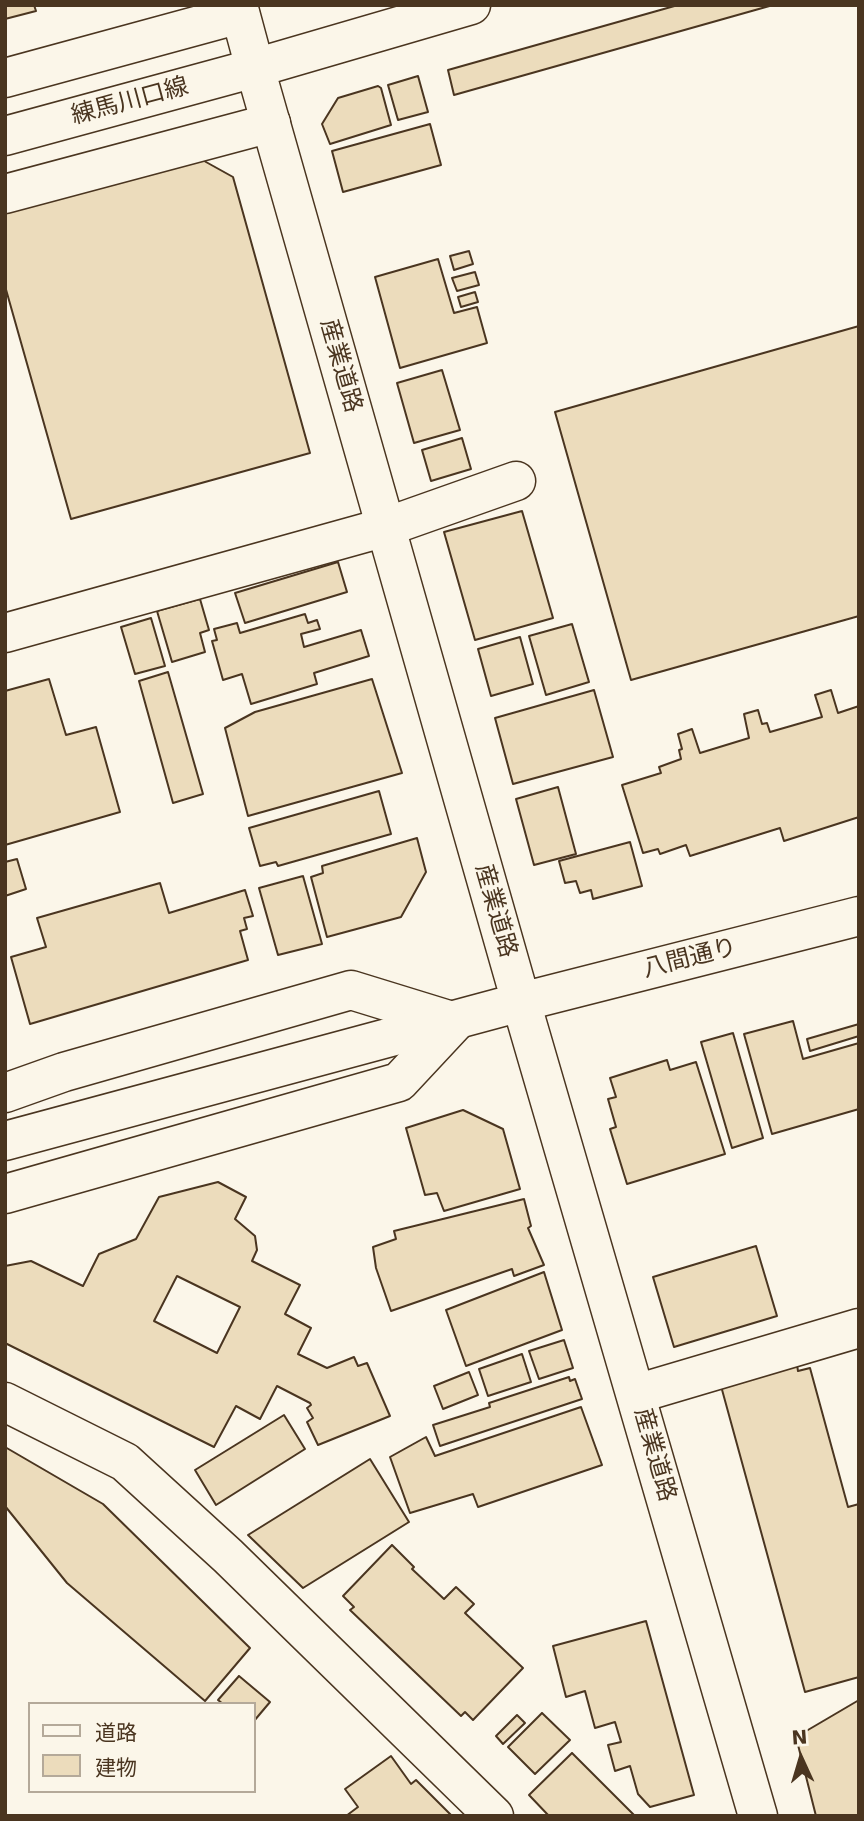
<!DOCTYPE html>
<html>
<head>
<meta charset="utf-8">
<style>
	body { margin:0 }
	#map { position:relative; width:864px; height:1821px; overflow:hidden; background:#fbf6e9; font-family:"DejaVu Sans","Noto Sans JP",sans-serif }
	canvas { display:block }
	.frame { position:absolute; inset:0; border:7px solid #4a3520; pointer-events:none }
	.legend { position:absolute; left:28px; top:1702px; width:228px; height:91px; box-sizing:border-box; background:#fbf6e9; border:2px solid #b4a999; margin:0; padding:9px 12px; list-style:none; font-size:21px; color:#4a3520 }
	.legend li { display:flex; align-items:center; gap:14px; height:35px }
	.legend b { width:35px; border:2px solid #b4a999 }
	.north { position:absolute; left:766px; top:1723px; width:70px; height:70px; -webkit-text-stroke:5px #fbf6e9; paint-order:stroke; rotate:356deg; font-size:19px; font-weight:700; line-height:28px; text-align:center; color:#4a3520 }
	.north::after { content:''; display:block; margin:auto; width:24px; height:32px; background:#4a3520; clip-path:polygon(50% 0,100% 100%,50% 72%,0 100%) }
</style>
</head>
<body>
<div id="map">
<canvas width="864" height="1821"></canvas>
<div class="frame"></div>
<ul class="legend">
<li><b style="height:9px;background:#fbf6e9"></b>道路</li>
<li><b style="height:19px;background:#ecdcbc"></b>建物</li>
</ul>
<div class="north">N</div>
</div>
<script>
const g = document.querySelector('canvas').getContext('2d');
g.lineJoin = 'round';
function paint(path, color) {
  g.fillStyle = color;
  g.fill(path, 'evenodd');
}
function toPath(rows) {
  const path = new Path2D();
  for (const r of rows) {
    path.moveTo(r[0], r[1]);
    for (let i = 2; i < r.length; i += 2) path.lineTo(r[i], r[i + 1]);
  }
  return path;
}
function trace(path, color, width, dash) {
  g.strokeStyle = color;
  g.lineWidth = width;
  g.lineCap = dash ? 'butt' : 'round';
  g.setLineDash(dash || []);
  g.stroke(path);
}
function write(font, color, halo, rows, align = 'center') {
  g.font = font + ' "DejaVu Sans","Noto Sans JP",sans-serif';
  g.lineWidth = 5;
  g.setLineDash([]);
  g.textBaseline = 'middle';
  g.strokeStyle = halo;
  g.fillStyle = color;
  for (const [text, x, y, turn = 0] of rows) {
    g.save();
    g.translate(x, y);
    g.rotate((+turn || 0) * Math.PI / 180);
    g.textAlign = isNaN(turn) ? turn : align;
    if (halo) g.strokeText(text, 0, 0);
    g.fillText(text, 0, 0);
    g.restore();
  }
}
const building = toPath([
	[5,5,34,5,36,11,5,19,5,5],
	[678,5,773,5,454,95,448,70,678,5],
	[418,76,428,112,398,120,388,85,418,76],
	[378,86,381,88,391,125,330,144,322,124,338,98,378,86],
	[430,124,441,165,343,192,332,151,430,124],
	[197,157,233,177,310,453,71,519,5,286,5,210,197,157],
	[469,251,473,264,454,270,450,256,469,251],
	[438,259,454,313,477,307,487,343,400,368,375,277,438,259],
	[475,272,479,285,457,291,452,278,475,272],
	[475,292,478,302,461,307,458,297,475,292],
	[859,326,859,616,631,680,555,412,859,326],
	[442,370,460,430,414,443,397,383,442,370],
	[462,438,471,469,431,481,422,450,462,438],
	[522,511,553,618,475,640,444,532,522,511],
	[338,562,347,592,245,623,235,593,338,562],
	[200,599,209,630,200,633,205,652,172,662,157,611,200,599],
	[305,614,308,623,317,620,320,629,301,634,304,647,361,630,369,656,314,673,317,684,251,704,242,674,223,680,212,641,217,640,214,629,237,623,240,633,305,614],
	[151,618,165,666,135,674,121,627,151,618],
	[572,624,589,682,546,695,529,636,572,624],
	[520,637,533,684,491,696,478,649,520,637],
	[168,672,203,794,173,803,139,681,168,672],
	[49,679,66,735,96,727,120,812,5,845,5,691,49,679],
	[372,679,402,773,248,816,225,728,255,712,372,679],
	[594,690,613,757,513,784,495,718,594,690],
	[831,690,838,713,859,706,859,817,784,841,780,828,690,856,686,845,660,854,658,849,643,853,622,785,661,773,659,767,681,759,679,750,682,749,678,734,692,729,700,753,749,738,744,714,758,710,762,724,767,723,770,732,822,717,815,695,831,690],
	[558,787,576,854,534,865,516,799,558,787],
	[379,791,391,834,278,866,276,862,260,866,249,828,379,791],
	[417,838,426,872,401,917,327,937,311,877,323,873,322,866,417,838],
	[630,842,642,886,593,899,591,890,580,893,576,881,565,883,559,861,630,842],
	[17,859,26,889,5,896,5,862,17,859],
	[303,876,322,944,278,955,259,888,303,876],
	[160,883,169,913,245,890,253,916,244,918,247,929,240,931,248,960,30,1024,11,957,46,947,37,918,160,883],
	[793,1021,803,1059,859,1043,859,1109,772,1134,744,1034,793,1021],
	[859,1024,859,1036,810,1051,807,1039,859,1024],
	[733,1033,763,1138,732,1148,701,1042,733,1033],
	[667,1060,670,1070,696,1062,725,1154,627,1184,610,1129,616,1127,608,1099,616,1097,610,1078,667,1060],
	[463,1110,503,1129,520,1189,444,1211,437,1193,425,1195,406,1128,463,1110],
	[218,1182,246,1197,235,1219,255,1236,257,1250,252,1261,300,1285,285,1314,311,1328,298,1354,327,1368,354,1357,358,1366,367,1363,390,1416,318,1445,307,1422,313,1418,307,1408,311,1405,310,1403,277,1386,260,1419,236,1406,214,1447,5,1343,5,1266,31,1261,83,1286,99,1254,136,1239,159,1197,218,1182],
	[177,1276,240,1307,217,1353,154,1321,177,1276],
	[524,1199,531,1226,528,1228,544,1265,514,1276,512,1269,391,1311,376,1268,373,1247,396,1239,394,1231,524,1199],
	[756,1246,777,1316,674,1347,653,1277,756,1246],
	[544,1272,562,1330,466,1366,446,1310,544,1272],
	[564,1340,573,1368,539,1379,529,1351,564,1340],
	[522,1354,531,1382,488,1396,479,1369,522,1354],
	[797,1365,798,1371,810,1368,848,1507,859,1504,859,1677,805,1692,721,1386,797,1365],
	[469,1372,478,1395,443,1409,434,1386,469,1372],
	[569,1377,570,1381,575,1379,582,1399,440,1446,433,1425,490,1407,489,1403,569,1377],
	[581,1407,602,1465,478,1507,473,1494,410,1513,390,1457,426,1437,435,1456,581,1407],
	[284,1415,305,1449,216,1505,195,1470,284,1415],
	[5,1447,103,1504,250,1648,205,1701,67,1583,5,1506,5,1447],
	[370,1459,409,1522,303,1588,248,1535,370,1459],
	[392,1545,414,1567,412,1569,444,1599,456,1587,474,1604,465,1613,523,1668,473,1720,465,1712,461,1716,350,1610,354,1607,343,1596,392,1545],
	[646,1621,694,1795,650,1807,638,1794,630,1766,615,1771,608,1745,621,1742,615,1722,595,1728,585,1691,566,1697,553,1646,646,1621],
	[239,1676,270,1702,254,1721,254,1704,223,1704,218,1700,239,1676],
	[859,1700,859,1816,816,1816,796,1737,859,1700],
	[542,1713,570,1740,535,1774,508,1747,542,1713],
	[517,1715,525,1723,503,1744,496,1736,517,1715],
	[572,1753,635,1816,549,1816,529,1795,572,1753],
	[391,1756,411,1784,416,1780,452,1816,346,1816,358,1807,345,1789,391,1756]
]);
paint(building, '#ecdcbc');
trace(building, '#4a3520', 2);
const minor = toPath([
	[5,78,240,14],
	[5,194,271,123],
	[5,633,386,527,516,481],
	[5,1093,64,1072,351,990,455,1022,399,1082,5,1194],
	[636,1394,859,1328],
	[5,1402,125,1462,228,1556,494,1816]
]);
const tertiary = toPath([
	[471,5,255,68,521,1002,758,1816],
	[5,1141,521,1002,859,916]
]);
const primary = toPath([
	[5,136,255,68,238,5]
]);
trace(minor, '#4a3520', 41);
trace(tertiary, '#4a3520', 41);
trace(primary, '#4a3520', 41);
trace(minor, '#fbf6e9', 38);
trace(tertiary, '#fbf6e9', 38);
trace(primary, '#fbf6e9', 38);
write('24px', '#4a3520', '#fbf6e9', [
	["練馬川口線",130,102,-15],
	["産業道路",340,366,74],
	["産業道路",495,911,74],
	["八間通り",690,959,-14],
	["産業道路",654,1455,74]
]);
</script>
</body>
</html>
